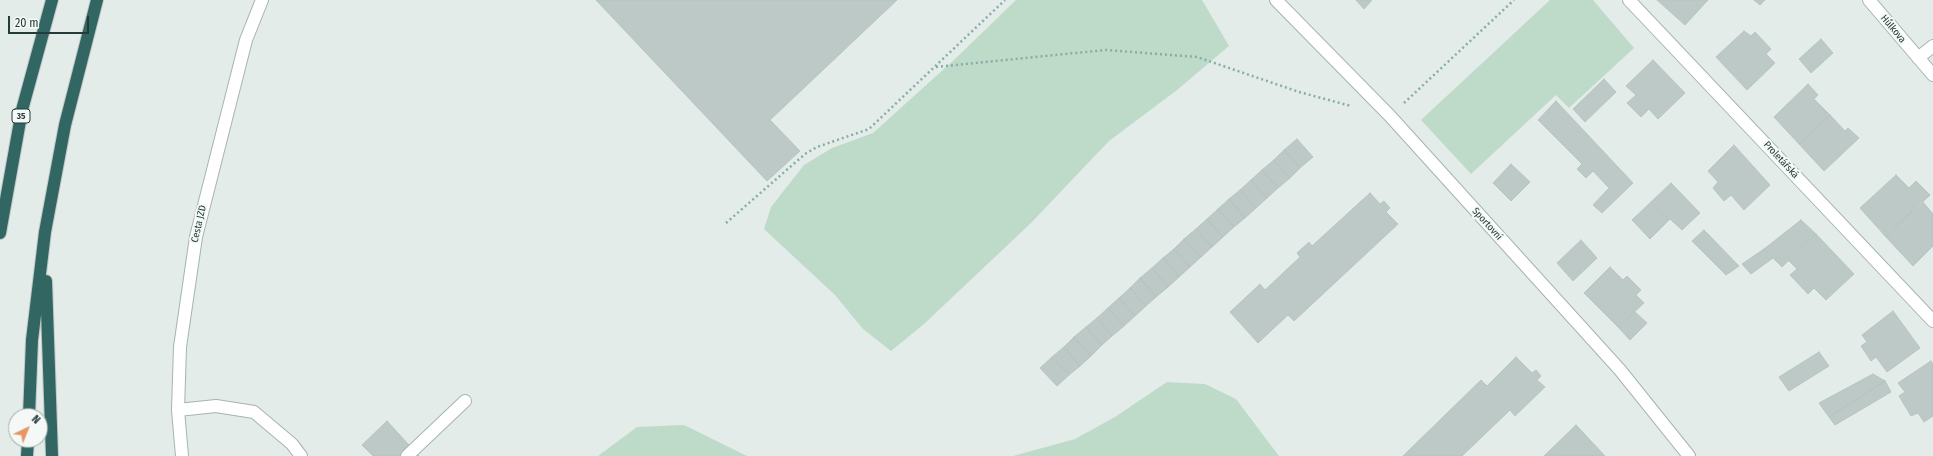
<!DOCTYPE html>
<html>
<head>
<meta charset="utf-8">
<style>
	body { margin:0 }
	#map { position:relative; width:1933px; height:456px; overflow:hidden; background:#e3ece9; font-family:"Fira Sans Condensed",sans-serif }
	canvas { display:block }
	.north { position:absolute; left:8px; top:408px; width:40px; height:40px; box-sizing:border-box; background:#f4f9f7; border:1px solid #a1adab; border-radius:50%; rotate:43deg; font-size:11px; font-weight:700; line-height:16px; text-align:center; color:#243c39 }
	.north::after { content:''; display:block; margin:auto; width:14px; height:18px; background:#e89665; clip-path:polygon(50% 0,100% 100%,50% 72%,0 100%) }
	.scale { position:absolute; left:8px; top:16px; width:81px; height:18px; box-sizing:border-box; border:2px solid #243c39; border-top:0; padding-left:5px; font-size:12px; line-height:14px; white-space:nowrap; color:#243c39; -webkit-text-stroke:3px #f4f9f7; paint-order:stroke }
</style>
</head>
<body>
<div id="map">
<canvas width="1933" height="456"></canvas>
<div class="north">N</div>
<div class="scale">20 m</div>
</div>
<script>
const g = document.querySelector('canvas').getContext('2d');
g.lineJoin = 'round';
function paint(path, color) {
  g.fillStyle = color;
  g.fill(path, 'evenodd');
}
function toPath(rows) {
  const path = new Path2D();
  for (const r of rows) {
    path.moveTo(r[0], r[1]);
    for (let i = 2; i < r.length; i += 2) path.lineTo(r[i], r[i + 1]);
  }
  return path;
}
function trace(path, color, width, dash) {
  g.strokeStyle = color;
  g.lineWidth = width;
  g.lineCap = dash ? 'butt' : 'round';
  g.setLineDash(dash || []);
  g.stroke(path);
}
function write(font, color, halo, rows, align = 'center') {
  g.font = font + ' "Fira Sans Condensed",sans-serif';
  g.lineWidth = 4;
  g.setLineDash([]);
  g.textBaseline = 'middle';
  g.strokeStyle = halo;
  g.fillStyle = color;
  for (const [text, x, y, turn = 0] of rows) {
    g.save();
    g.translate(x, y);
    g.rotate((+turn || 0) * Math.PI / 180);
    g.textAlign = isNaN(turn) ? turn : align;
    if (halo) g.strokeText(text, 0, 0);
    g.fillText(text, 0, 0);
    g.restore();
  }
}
paint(toPath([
	[1016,0,1202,0,1229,46,1177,90,1109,141,1031,223,924,324,891,351,863,329,835,295,764,229,771,207,804,165,832,148,873,133,955,59],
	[1550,0,1593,0,1634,48,1569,108,1556,95,1471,174,1421,120],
	[1167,382,1205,384,1236,399,1279,456,1013,456,1075,439,1115,417],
	[684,425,747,456,598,456,637,427]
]), '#bedbc9');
const building = toPath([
	[596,0,897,0,770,120,800,151,767,181,596,0],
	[1356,0,1372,0,1364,9,1356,0],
	[1657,0,1708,0,1685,25,1657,0],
	[1754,0,1765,0,1760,5,1754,0],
	[1744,31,1751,36,1755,32,1771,49,1766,54,1775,63,1747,90,1716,57,1744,31],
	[1821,39,1833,53,1811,73,1799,59,1821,39],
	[1653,60,1685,93,1658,119,1649,109,1641,117,1627,103,1636,95,1626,86,1653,60],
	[1604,79,1616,92,1585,122,1573,109,1604,79],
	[1808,84,1818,95,1814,99,1830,115,1799,144,1774,117,1808,84],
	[1556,101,1633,183,1602,213,1593,205,1609,188,1593,171,1586,178,1577,169,1582,164,1538,120,1556,101],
	[1830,115,1845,131,1848,128,1859,138,1824,171,1799,144,1830,115],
	[1297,139,1313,157,1300,168,1284,150,1297,139],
	[1734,145,1770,185,1744,210,1731,195,1724,201,1713,188,1718,182,1708,171,1734,145],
	[1284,150,1300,168,1290,178,1274,160,1284,150],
	[1274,160,1290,178,1278,188,1262,170,1274,160],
	[1511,164,1530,182,1511,201,1493,183,1511,164],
	[1262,170,1278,188,1267,198,1251,180,1262,170],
	[1896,175,1909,188,1916,181,1930,195,1886,237,1860,208,1896,175],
	[1251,180,1267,198,1256,208,1240,190,1251,180],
	[1671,183,1700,213,1682,230,1670,219,1669,220,1651,202,1671,183],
	[1240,190,1256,208,1245,218,1229,199,1240,190],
	[1370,193,1380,204,1384,201,1390,208,1386,212,1398,224,1294,321,1288,315,1258,343,1230,312,1260,284,1265,290,1300,257,1297,253,1309,242,1312,246,1370,193],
	[1229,199,1245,218,1234,227,1218,209,1229,199],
	[1922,201,1933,214,1933,246,1913,266,1886,237,1922,201],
	[1651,202,1669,220,1650,239,1632,220,1651,202],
	[1218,209,1234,227,1223,237,1207,219,1218,209],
	[1207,219,1223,237,1212,247,1196,229,1207,219],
	[1801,220,1816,234,1782,267,1764,249,1801,220],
	[1196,229,1212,247,1201,257,1184,239,1196,229],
	[1704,230,1739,266,1726,275,1692,241,1704,230],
	[1816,234,1854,274,1826,300,1814,288,1808,294,1790,275,1797,269,1788,260,1816,234],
	[1184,239,1201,257,1190,267,1174,249,1184,239],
	[1581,240,1597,258,1573,281,1557,263,1581,240],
	[1174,249,1190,267,1179,277,1163,258,1174,249],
	[1764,249,1773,258,1751,274,1742,264,1764,249],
	[1163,258,1179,277,1168,287,1152,268,1163,258],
	[1610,267,1623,280,1627,276,1641,290,1636,295,1644,303,1618,327,1584,293,1610,267],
	[1152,268,1168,287,1156,297,1140,278,1152,268],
	[1140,278,1156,297,1146,306,1130,288,1140,278],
	[1130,288,1146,306,1135,316,1119,298,1130,288],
	[1119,298,1135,316,1124,326,1108,308,1119,298],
	[1108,308,1124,326,1112,336,1097,318,1108,308],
	[1893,311,1920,348,1887,372,1876,357,1871,361,1861,346,1867,342,1862,335,1893,311],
	[1635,312,1647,323,1630,340,1618,327,1635,312],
	[1097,318,1112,336,1102,345,1086,327,1097,318],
	[1086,327,1102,345,1091,356,1074,337,1086,327],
	[1074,337,1091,356,1080,366,1064,347,1074,337],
	[1064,347,1080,366,1069,375,1052,357,1064,347],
	[1819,352,1829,366,1789,391,1779,377,1819,352],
	[1052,357,1069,375,1057,386,1040,368,1052,357],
	[1516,357,1532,373,1536,370,1541,376,1537,380,1545,387,1515,416,1510,410,1462,456,1403,456,1481,380,1487,386,1516,357],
	[1931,361,1933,364,1933,416,1924,422,1918,413,1911,416,1899,396,1905,392,1898,383,1931,361],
	[1873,374,1885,381,1829,417,1819,403,1873,374],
	[1885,381,1891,392,1835,425,1829,417,1885,381],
	[387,421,419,456,373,456,362,445,387,421],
	[1576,425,1605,456,1544,456,1576,425]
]);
paint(building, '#bcc9c6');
trace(building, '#b6c5c1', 1);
const minor = toPath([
	[1276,0,1390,116,1620,370,1689,456],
	[1629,0,1933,321],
	[1869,0,1933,75],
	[1918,58,1933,46],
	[178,410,216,406,254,412,292,444,301,456],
	[182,456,178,410,180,347,196,237,246,40,262,0],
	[407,456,465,401]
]);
const highway = toPath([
	[0,233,22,110,52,0],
	[46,281,52,456],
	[29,416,32,340,45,232,65,125,97,0],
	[27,456,28,440]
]);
trace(minor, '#a6b4b1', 14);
trace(highway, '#c2c8c8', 14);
trace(toPath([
	[936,67,1106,50,1197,57,1299,92,1351,106],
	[1404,103,1514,0],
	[726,223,805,154,817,147,869,129,1005,0]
]), '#86ada6', 2.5, [2, 3]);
trace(minor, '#fff', 12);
trace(highway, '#326662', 12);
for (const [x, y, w] of [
	[21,116,18]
]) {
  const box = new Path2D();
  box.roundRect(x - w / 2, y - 7, w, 14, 3);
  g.fillStyle = '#f4f9f7';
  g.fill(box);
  trace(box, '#243c39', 1);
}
write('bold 9px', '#243c39', null, [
	["35",21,116]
]);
write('10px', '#243c39', '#f4f9f7', [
	["Hůlkova",1893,29,50],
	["Proletářská",1781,160,47],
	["Cesta JZD",199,224,-77],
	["Sportovní",1487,224,48]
]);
</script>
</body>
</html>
